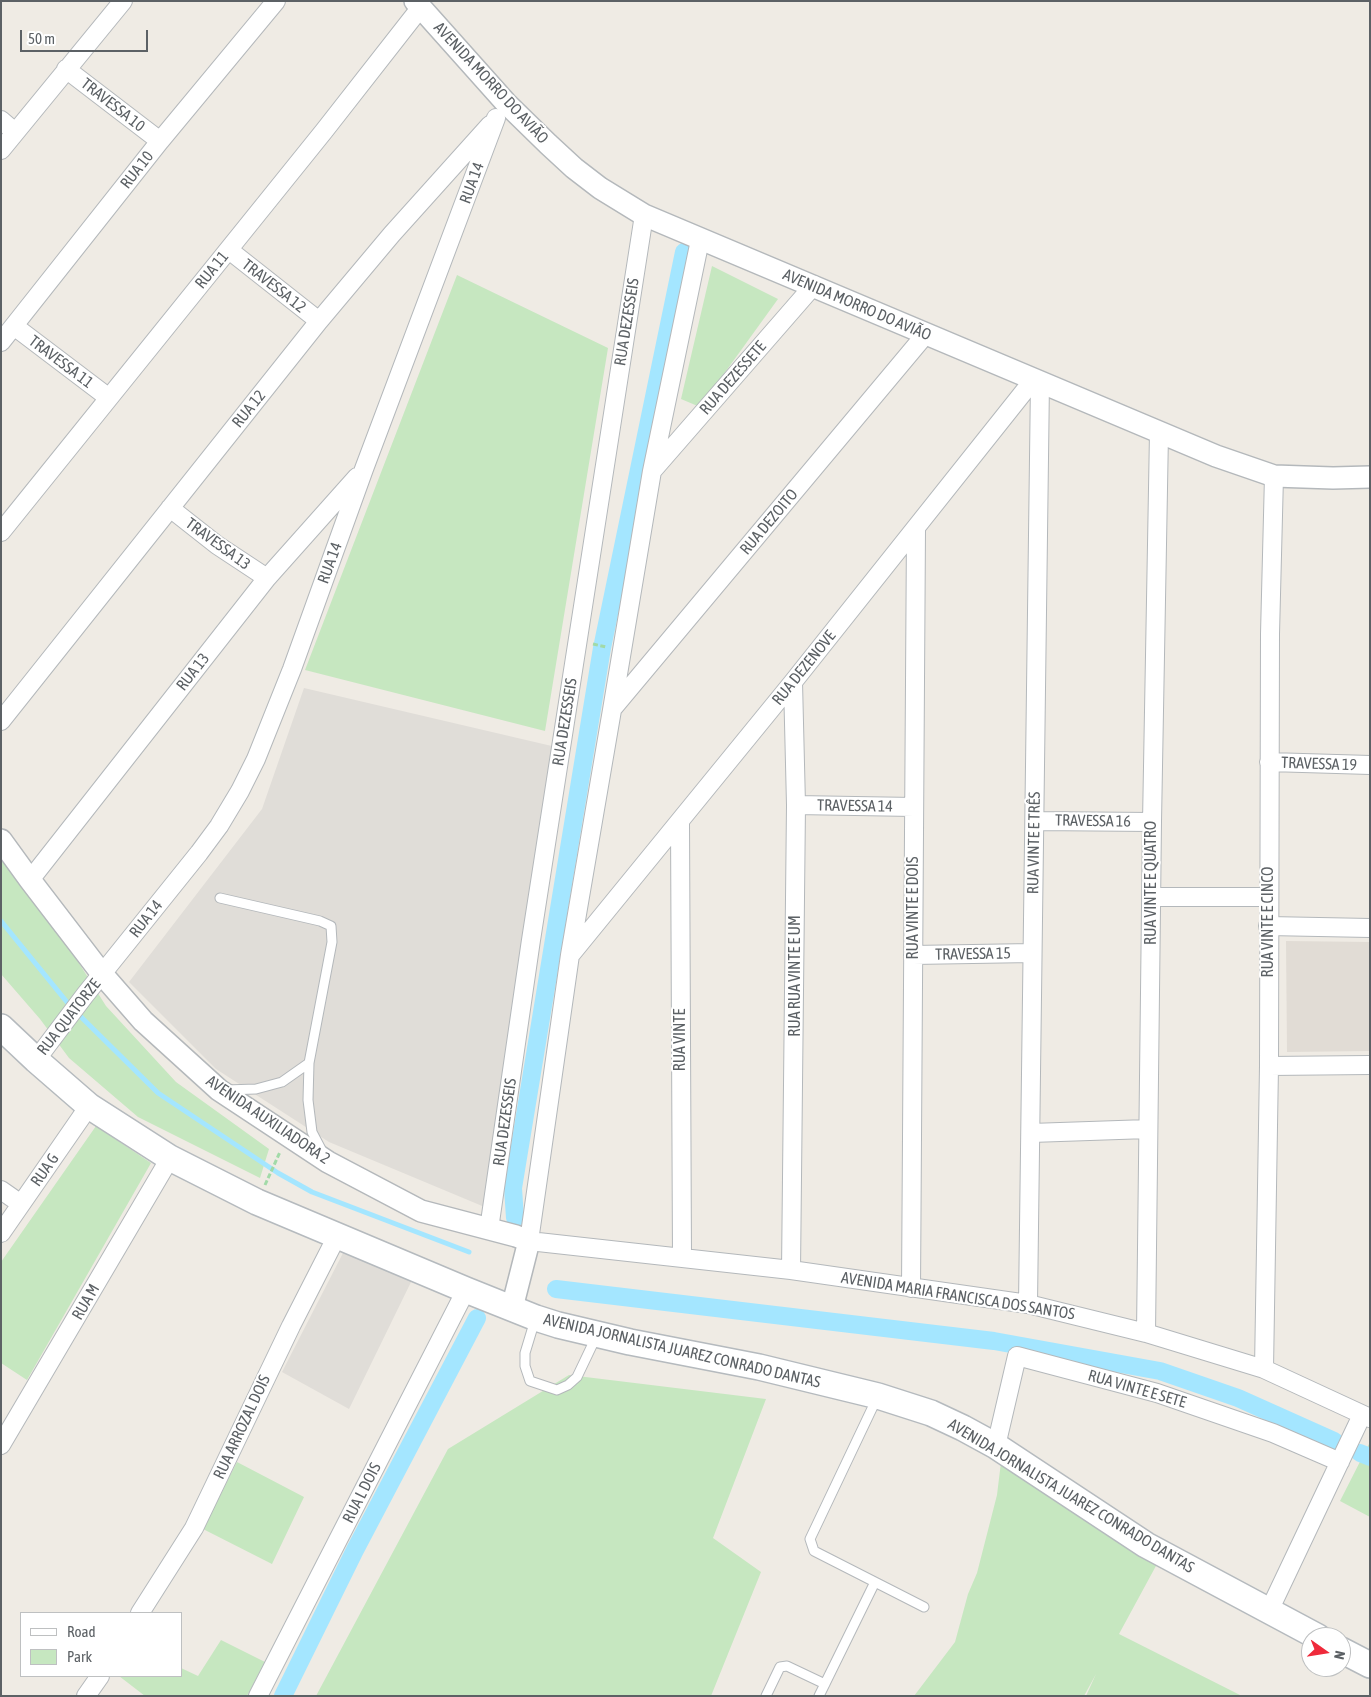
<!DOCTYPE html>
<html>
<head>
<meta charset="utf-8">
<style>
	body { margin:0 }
	#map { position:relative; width:1371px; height:1697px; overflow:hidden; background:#efebe4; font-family:"Asap Condensed",sans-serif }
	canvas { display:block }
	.frame { position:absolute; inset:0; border:2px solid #5c6165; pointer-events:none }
	.legend { position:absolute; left:20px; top:1612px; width:162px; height:65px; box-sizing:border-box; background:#fff; border:1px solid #bec0c1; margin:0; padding:6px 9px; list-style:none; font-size:15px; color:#5c6165 }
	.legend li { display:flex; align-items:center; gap:10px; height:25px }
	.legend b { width:25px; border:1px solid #bec0c1 }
	.north { position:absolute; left:1301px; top:1627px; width:50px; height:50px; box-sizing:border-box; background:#fff; border:1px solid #bec0c1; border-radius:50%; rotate:103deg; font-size:14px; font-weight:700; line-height:20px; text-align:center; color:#5c6165 }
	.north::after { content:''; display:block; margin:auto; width:18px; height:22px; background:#ef2a3b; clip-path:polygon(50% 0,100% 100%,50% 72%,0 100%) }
	.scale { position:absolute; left:20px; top:30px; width:128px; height:22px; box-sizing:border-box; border:2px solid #5c6165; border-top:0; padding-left:6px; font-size:15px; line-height:18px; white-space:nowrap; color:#5c6165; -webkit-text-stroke:4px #fff; paint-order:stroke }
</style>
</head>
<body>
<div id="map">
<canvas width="1371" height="1697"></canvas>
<div class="frame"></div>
<ul class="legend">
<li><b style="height:6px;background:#fff"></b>Road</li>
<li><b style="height:14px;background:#c6e7c0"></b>Park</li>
</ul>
<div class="north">N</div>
<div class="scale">50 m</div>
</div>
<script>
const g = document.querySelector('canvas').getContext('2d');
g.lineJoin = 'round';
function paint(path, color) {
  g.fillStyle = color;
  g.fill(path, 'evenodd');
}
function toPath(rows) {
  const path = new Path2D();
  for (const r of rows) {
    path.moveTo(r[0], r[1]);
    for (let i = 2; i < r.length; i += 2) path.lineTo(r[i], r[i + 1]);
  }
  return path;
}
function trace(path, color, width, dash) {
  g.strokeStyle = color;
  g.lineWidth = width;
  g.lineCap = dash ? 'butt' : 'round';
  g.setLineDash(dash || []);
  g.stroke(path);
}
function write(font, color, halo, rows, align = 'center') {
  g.font = font + ' "Asap Condensed",sans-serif';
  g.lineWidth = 4;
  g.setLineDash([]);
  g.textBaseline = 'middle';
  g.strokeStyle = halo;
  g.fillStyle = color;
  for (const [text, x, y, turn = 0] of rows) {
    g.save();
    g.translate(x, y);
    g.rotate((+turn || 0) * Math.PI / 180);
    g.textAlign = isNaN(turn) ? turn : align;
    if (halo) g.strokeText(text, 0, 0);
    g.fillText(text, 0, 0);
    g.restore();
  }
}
paint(toPath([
	[304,688,556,747,487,1208,329,1142,216,1069,129,982,262,809],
	[343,1253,412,1280,349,1409,282,1372]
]), '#e0ddd8');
paint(toPath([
	[1286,941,1370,942,1370,1051,1287,1052]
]), '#e1dcd5');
paint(toPath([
	[712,266,778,299,700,407,681,399],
	[457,275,608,348,545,731,305,670],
	[1,857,65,941,106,1006,176,1082,269,1149,260,1178,138,1117,69,1058,40,1019,1,974],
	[96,1126,151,1163,27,1380,1,1363,1,1262],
	[569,1375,766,1399,713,1538,761,1572,711,1696,316,1696,448,1449],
	[1370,1442,1370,1517,1340,1501],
	[237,1462,304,1497,272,1564,203,1529],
	[1001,1462,1157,1564,1119,1634,1242,1696,1086,1696,1096,1674,1084,1696,914,1696,955,1642,968,1594,977,1573,997,1495],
	[221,1640,265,1662,247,1696,145,1696,119,1676,181,1676,181,1668,198,1676]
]), '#c6e7c0');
trace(toPath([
	[1,921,71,1007,158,1093,278,1173,312,1192,469,1252]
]), '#a4e6ff', 5);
trace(toPath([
	[515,1218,513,1188,602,648,684,252],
	[556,1289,994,1341,1160,1371,1238,1398,1334,1441],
	[1360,1453,1370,1457],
	[283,1696,355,1550,477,1318]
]), '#a4e6ff', 18);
const service = toPath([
	[220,898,320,921,331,926,332,942,309,1063,308,1100,312,1132,322,1151],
	[226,1090,256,1089,282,1082,309,1063],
	[535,1320,525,1353,525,1366,530,1381,557,1390,568,1385,577,1377,597,1335],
	[877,1398,810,1539,814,1551,924,1607],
	[766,1696,780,1667,787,1666,825,1684],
	[819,1696,875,1582]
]);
const minor = toPath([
	[66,69,160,141],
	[1,120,15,132],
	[1,150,123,1],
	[700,240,652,471,612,710,570,955,529,1241,791,1270,1028,1304,1146,1333,1264,1369,1370,1418],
	[229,250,319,321],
	[14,326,109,398],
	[1,342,160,141,276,1],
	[653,470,814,285],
	[170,508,217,545,267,578],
	[1,532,324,131,421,7],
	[613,708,925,335],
	[1,721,319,321,392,234,490,125],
	[1269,762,1370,765],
	[796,805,914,807],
	[1035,821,1152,822],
	[680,822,682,1257],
	[30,880,267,578,357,477],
	[1151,897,1268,897],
	[1268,926,1370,928],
	[572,953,793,682,1034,379],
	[913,955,1032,953],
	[36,1060,85,995,199,853,219,826,240,791,256,759,292,669,364,469,496,118],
	[1269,1066,1370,1065],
	[1031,1133,1148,1129],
	[1,1190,21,1204],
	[489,1229,531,940,644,215],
	[1,1233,89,1106],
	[791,1270,796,805,793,682],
	[911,1288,916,529],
	[1028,1304,1040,381],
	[1146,1333,1152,822,1159,433],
	[1264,1369,1269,1066,1270,634,1274,476],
	[1,1445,170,1158],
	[996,1446,1017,1356,1157,1393,1273,1433,1340,1462],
	[1269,1611,1362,1415],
	[140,1613,194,1528,291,1326,337,1236],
	[86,1696,100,1676],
	[258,1696,466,1290]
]);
const tertiary = toPath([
	[415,1,506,103,548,144,574,168,600,188,644,215,1216,456,1274,476,1333,478,1370,477],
	[1,840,30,880,102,974,143,1021,219,1090,328,1162,421,1211,516,1236,529,1241,512,1308]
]);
const secondary = toPath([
	[1,1027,36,1060,89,1106,170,1158,257,1202,466,1290,536,1318,558,1325,630,1342,759,1367,878,1396,931,1413,963,1428,996,1446,1146,1545,1318,1637],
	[1341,1650,1370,1665]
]);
trace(service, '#b4b8bb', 11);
trace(minor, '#b4b8bb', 20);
trace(tertiary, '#b4b8bb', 24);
trace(secondary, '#b5babe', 28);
trace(toPath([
	[593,644,606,647],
	[265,1185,280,1152]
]), '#a2daa8', 3, [5, 2.5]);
trace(service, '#fff', 9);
trace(minor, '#fff', 18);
trace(tertiary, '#fff', 21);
trace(secondary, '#fff', 25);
write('16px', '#5c6165', '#fff', [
	["AVENIDA MORRO DO AVIÃO",491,83,47],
	["TRAVESSA 10",113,105,38],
	["RUA 10",137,170,-52],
	["RUA 14",472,183,-70],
	["RUA 11",212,270,-51],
	["TRAVESSA 12",274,286,38],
	["AVENIDA MORRO DO AVIÃO",857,305,23],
	["RUA DEZESSEIS",627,322,-81],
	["TRAVESSA 11",61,362,37],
	["RUA DEZESSETE",733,378,-49],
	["RUA 12",249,409,-51],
	["RUA DEZOITO",769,522,-50],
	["TRAVESSA 13",218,544,36],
	["RUA 14",330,563,-70],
	["RUA DEZENOVE",804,668,-51],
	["RUA 13",193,672,-52],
	["RUA DEZESSEIS",565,722,-81],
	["TRAVESSA 19",1319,764,2],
	["TRAVESSA 14",855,806,1],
	["TRAVESSA 16",1093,821,1],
	["RUA VINTE E TRÊS",1034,843,-89],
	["RUA VINTE E QUATRO",1151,883,-90],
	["RUA VINTE E DOIS",913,908,-90],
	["RUA 14",146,919,-52],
	["RUA VINTE E CINCO",1268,922,-90],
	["TRAVESSA 15",973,954,-1],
	["RUA RUA VINTE E UM",795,976,-90],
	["RUA QUATORZE",69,1017,-52],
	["RUA VINTE",680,1040,-90],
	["AVENIDA AUXILIADORA 2",268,1120,34],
	["RUA DEZESSEIS",505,1122,-82],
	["RUA G",45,1170,-55],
	["AVENIDA MARIA FRANCISCA DOS SANTOS",958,1296,9],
	["RUA M",86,1302,-60],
	["AVENIDA JORNALISTA JUAREZ CONRADO DANTAS",682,1351,13],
	["RUA VINTE E SETE",1137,1389,16],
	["RUA ARROZAL DOIS",242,1427,-65],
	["RUA L DOIS",362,1493,-63],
	["AVENIDA JORNALISTA JUAREZ CONRADO DANTAS",1071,1496,31]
]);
</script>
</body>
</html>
